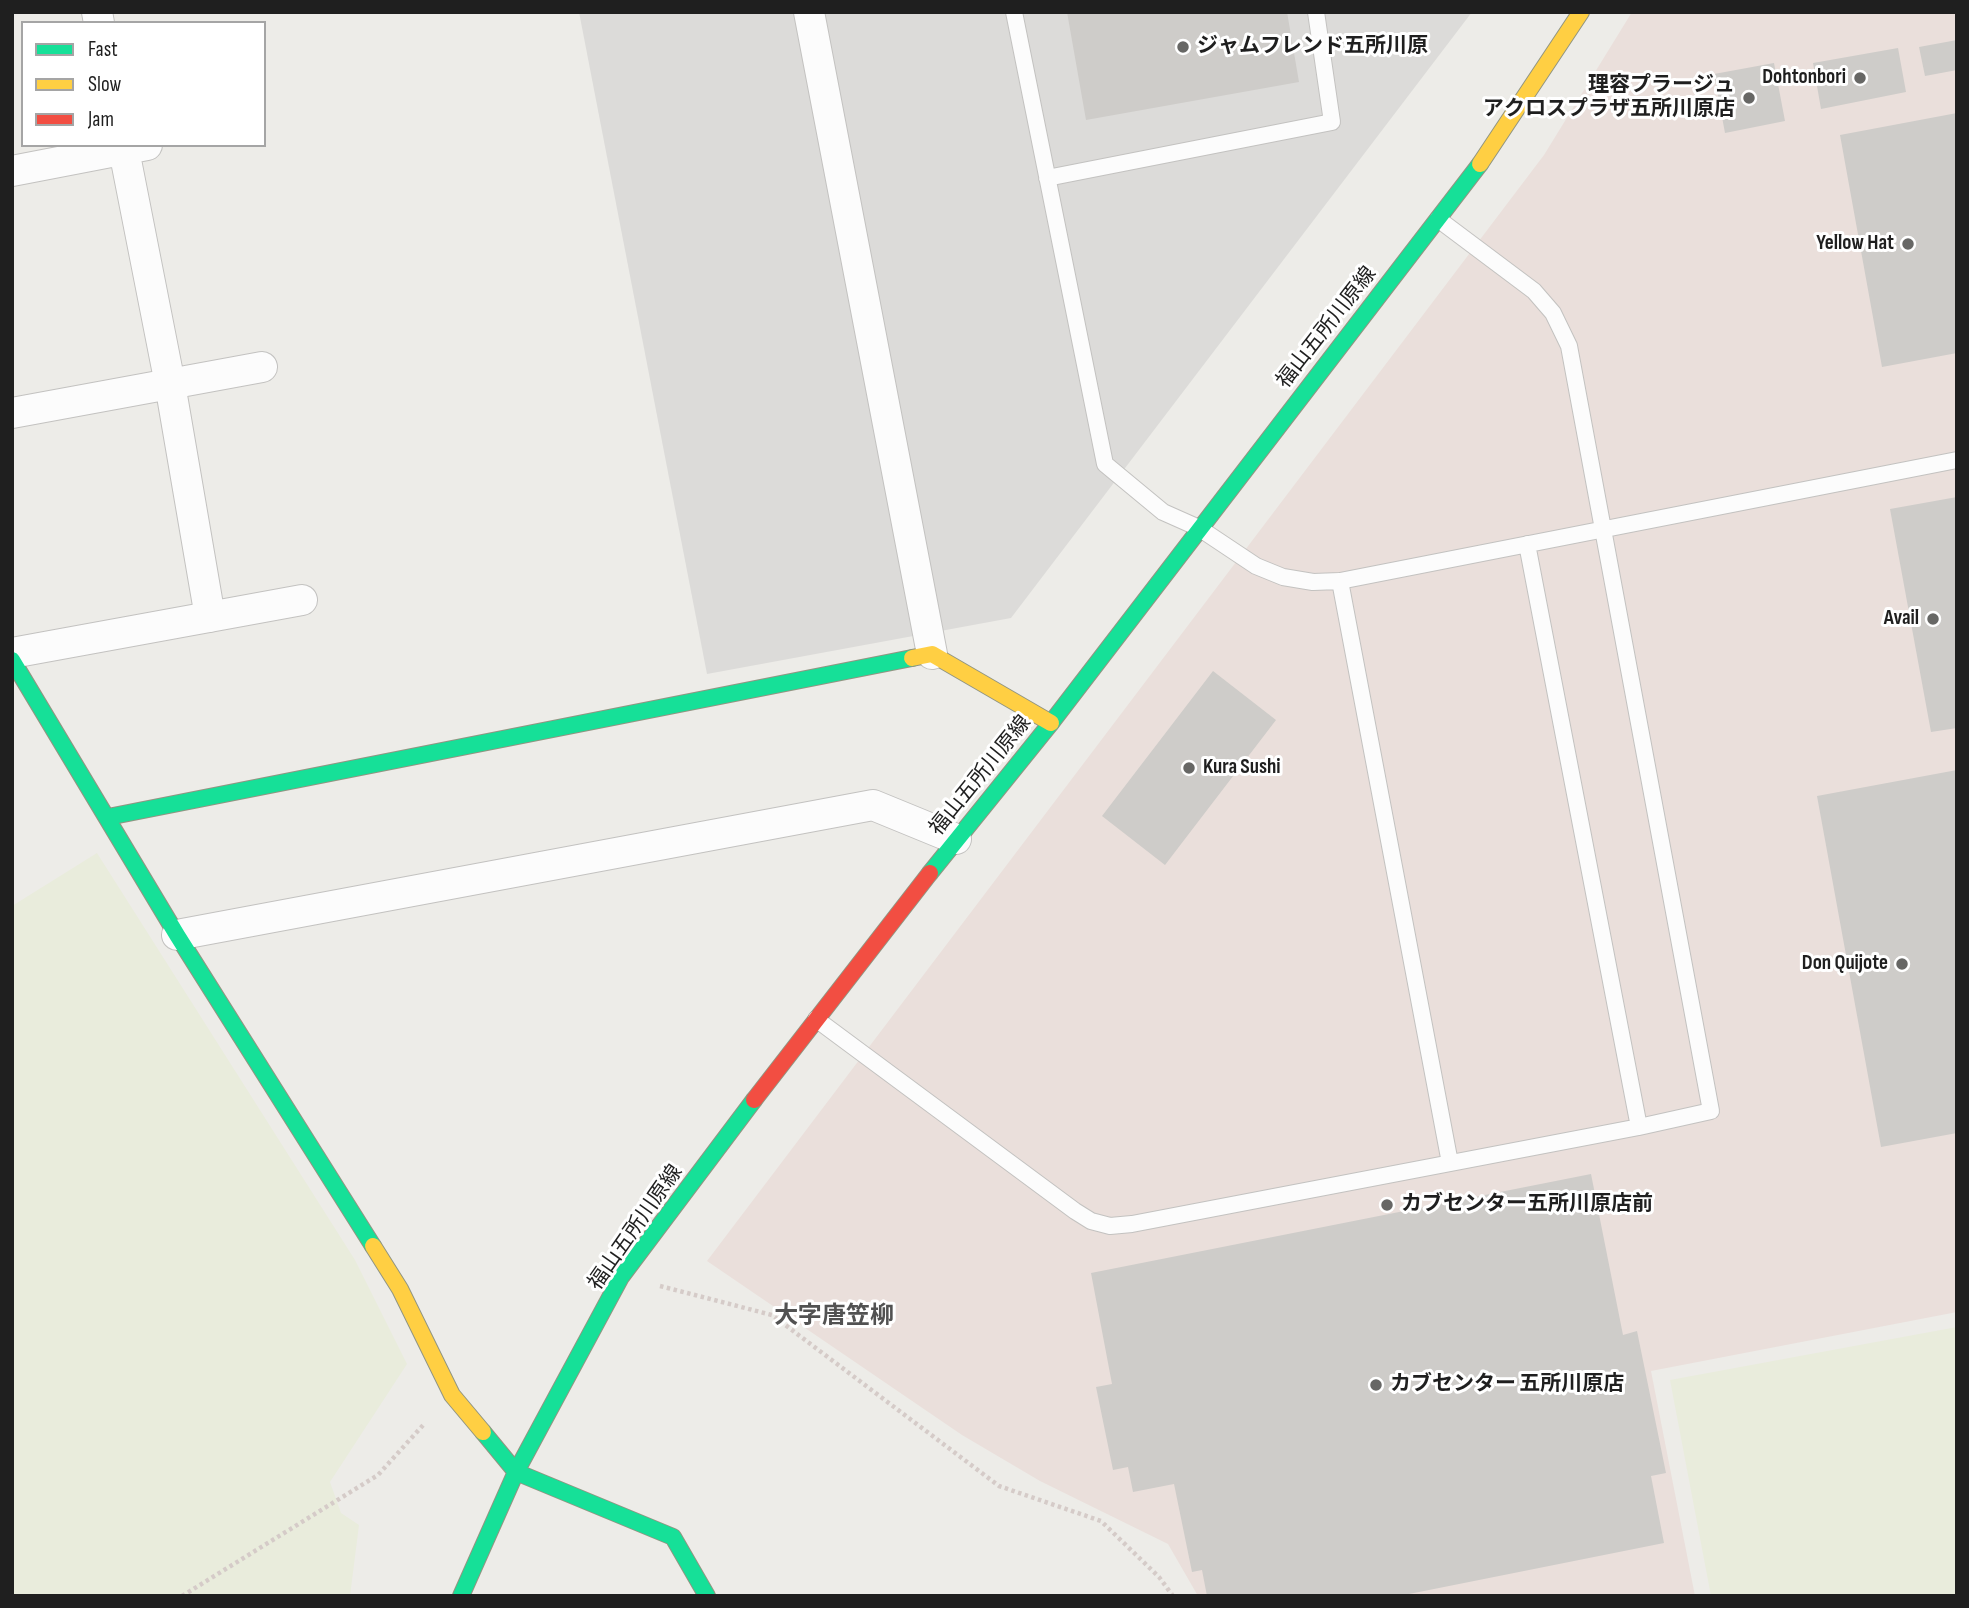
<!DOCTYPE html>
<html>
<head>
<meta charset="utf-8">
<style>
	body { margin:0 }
	#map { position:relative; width:1969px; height:1608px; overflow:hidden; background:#edece8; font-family:"Sofia Sans Condensed",sans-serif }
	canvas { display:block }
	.frame { position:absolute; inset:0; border:14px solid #1f1f1f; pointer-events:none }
	.legend { position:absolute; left:21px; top:21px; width:245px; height:126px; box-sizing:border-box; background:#fff; border:2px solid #a5a5a5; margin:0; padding:9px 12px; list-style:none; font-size:21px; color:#1f1f1f }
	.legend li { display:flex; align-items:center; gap:14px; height:35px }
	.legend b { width:35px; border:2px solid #a5a5a5 }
</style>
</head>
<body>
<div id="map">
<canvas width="1969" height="1608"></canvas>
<div class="frame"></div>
<ul class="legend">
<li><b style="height:9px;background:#16e098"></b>Fast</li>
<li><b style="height:9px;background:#ffcf43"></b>Slow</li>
<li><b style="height:9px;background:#f24e42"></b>Jam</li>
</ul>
</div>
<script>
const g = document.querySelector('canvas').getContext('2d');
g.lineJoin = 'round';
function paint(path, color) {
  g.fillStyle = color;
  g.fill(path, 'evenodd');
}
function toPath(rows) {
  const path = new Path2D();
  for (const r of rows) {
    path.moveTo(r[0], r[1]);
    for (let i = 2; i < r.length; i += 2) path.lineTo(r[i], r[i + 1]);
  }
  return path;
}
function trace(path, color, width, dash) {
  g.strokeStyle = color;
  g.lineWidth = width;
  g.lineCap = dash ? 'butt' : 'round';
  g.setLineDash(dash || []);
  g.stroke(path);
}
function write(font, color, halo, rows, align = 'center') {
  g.font = font + ' "Sofia Sans Condensed","Noto Sans JP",sans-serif';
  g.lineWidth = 6;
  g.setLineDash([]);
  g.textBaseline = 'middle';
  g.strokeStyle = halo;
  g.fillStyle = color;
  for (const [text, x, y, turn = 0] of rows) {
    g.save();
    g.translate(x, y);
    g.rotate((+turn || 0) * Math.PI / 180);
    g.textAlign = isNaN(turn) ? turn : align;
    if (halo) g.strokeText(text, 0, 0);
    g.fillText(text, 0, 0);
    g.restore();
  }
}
paint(toPath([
	[579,12,1472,12,1011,618,707,674]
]), '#dcdbd9');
paint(toPath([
	[1632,12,1957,12,1957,1312,1651,1371,1695,1596,1198,1596,1168,1544,1040,1481,962,1435,707,1261,1544,155]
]), '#eadfdb');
paint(toPath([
	[97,853,355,1260,407,1364,330,1482,341,1513,359,1525,350,1596,12,1596,12,906],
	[1957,1327,1957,1596,1711,1596,1670,1380]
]), '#e9ecdc');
paint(toPath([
	[1067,12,1287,12,1299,82,1086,120],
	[1957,40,1957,70,1925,76,1919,47],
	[1898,48,1906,92,1821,109,1813,63],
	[1774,63,1785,121,1725,133,1714,74],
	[1957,113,1957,353,1882,367,1840,135],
	[1957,497,1957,728,1931,732,1890,509],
	[1213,671,1276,720,1165,865,1102,816],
	[1957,770,1957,1133,1881,1147,1817,796],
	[1591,1174,1623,1335,1637,1331,1666,1473,1651,1476,1664,1543,1399,1596,1207,1596,1202,1570,1192,1572,1174,1484,1133,1492,1128,1467,1113,1470,1096,1387,1112,1384,1091,1273]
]), '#ceccc9');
const lane = toPath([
	[1014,12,1105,464,1163,512,1199,528,1256,566,1283,577,1313,582,1340,581,1957,460],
	[1047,178,1332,122,1316,12],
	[1438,219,1534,291,1553,313,1569,346,1711,1111,1639,1127],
	[1340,581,1450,1163],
	[816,1019,1075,1211,1091,1221,1110,1226,1132,1224,1639,1127,1527,544]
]);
const street = toPath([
	[97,12,99,23],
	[809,12,932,654],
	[123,145,170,384,210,617],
	[12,171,147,145],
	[12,413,262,367],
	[12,653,302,600],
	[177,935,873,805,956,839]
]);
const fast = toPath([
	[12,660,177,935,373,1246],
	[108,817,912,658],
	[930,873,1051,723,1480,164],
	[483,1432,516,1472,673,1537,707,1596],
	[461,1596,516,1472,621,1277,754,1100]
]);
const slow = toPath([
	[1480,164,1581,12],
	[912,658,932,654,1051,723],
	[373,1246,400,1289,452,1395,483,1432]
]);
const jam = toPath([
	[754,1100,930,873]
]);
trace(lane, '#c3c2c0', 18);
trace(street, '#c3c2c0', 32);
trace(fast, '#919582', 18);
trace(slow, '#919582', 18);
trace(jam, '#919582', 18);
trace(toPath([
	[660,1286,772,1315,999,1486,1101,1521,1159,1577,1173,1596],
	[182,1596,378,1475,425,1423]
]), '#d5cbc8', 4.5, [3.5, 3.5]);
trace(lane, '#fcfcfc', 16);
trace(street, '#fcfcfc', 30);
trace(fast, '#16e098', 16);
trace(slow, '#ffcf43', 16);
trace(jam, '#f24e42', 16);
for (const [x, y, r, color] of [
	[1183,47,7,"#676765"],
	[1860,78,7,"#676765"],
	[1749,98,7,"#676765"],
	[1908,244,7,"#676765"],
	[1933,619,7,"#676765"],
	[1189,768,7,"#676765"],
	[1902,964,7,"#676765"],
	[1387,1205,7,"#676765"],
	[1376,1385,7,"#676765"]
]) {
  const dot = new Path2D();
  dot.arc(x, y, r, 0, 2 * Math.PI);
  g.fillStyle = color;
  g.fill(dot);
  trace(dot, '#fff', 2.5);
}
write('bold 21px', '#1f1f1f', '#fff', [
	["ジャムフレンド五所川原",1197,47,"left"],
	["Dohtonbori",1846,78],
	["理容プラージュ",1735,86],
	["アクロスプラザ五所川原店",1735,110],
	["Yellow Hat",1894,244],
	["Avail",1919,619],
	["Kura Sushi",1203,768,"left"],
	["Don Quijote",1888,964],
	["カブセンター五所川原店前",1401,1205,"left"],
	["カブセンター 五所川原店",1390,1385,"left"]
], 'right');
write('21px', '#1f1f1f', '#fff', [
	["福山五所川原線",1327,328,-52],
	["福山五所川原線",981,776,-51],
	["福山五所川原線",636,1228,-55]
]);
write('bold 24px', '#525252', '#fff', [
	["大字唐笠柳",834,1317]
]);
</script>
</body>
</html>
